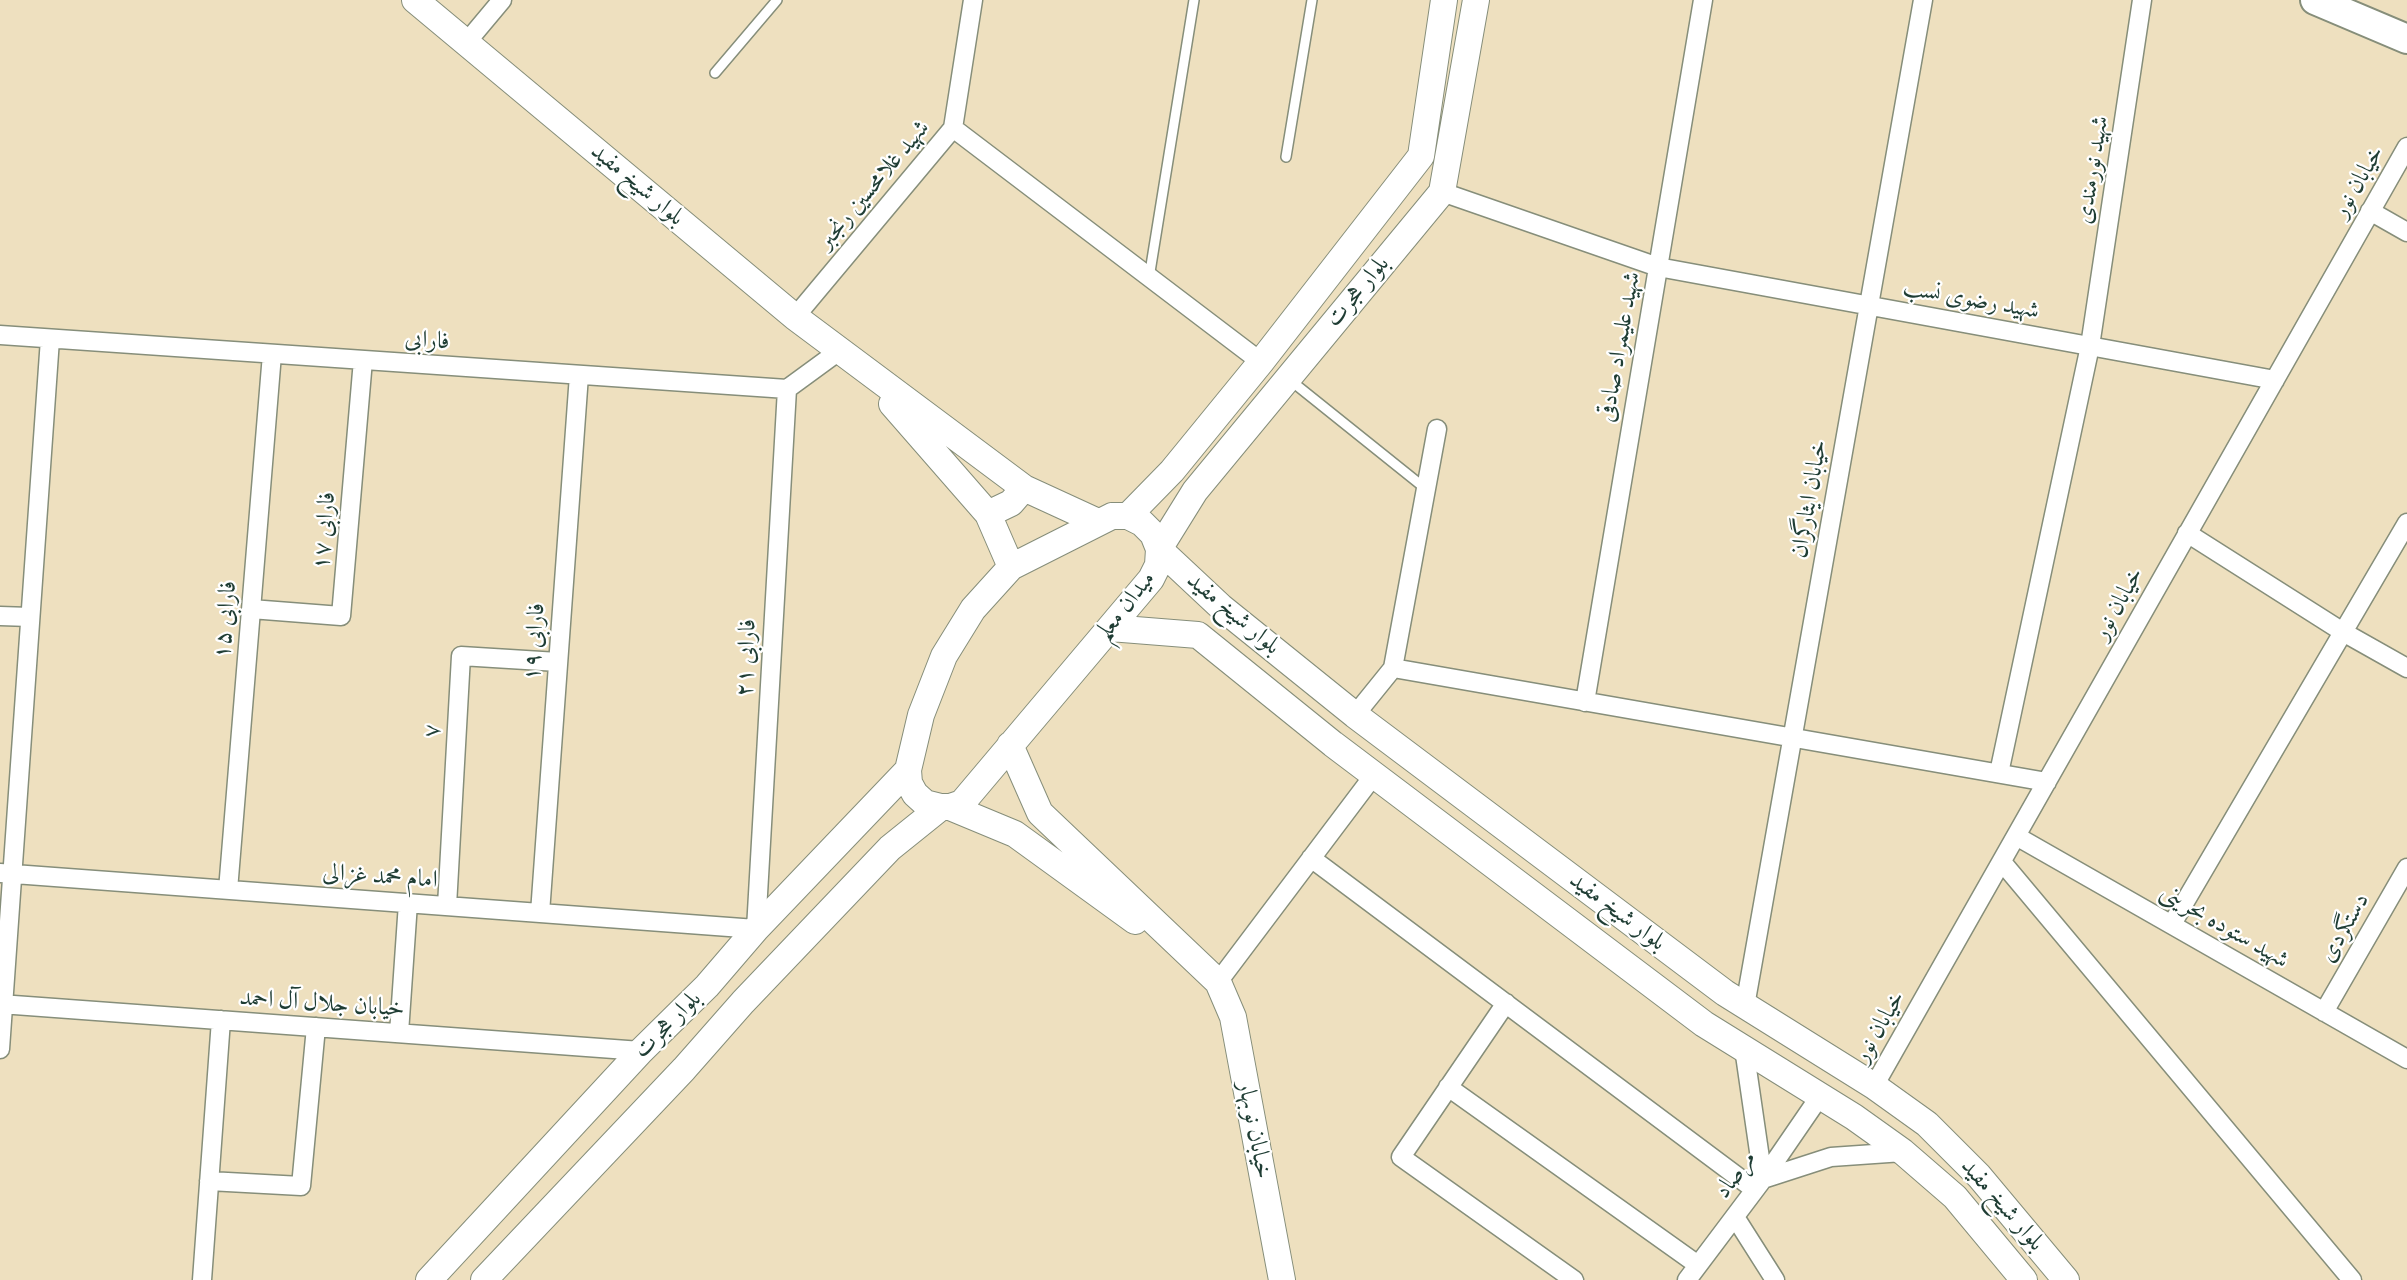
<!DOCTYPE html>
<html>
<head>
<meta charset="utf-8">
<style>
	body { margin:0 }
	canvas { display:block; background:#eee0bf }
</style>
</head>
<body>
<canvas width="2407" height="1280"></canvas>
<script>
const g = document.querySelector('canvas').getContext('2d');
g.lineJoin = 'round';
function toPath(rows) {
  const path = new Path2D();
  for (const r of rows) {
    path.moveTo(r[0], r[1]);
    for (let i = 2; i < r.length; i += 2) path.lineTo(r[i], r[i + 1]);
  }
  return path;
}
function trace(path, color, width, dash) {
  g.strokeStyle = color;
  g.lineWidth = width;
  g.lineCap = dash ? 'butt' : 'round';
  g.setLineDash(dash || []);
  g.stroke(path);
}
function write(font, color, halo, rows, align = 'center') {
  g.font = font + ' "IM FELL Great Primer",Amiri,serif';
  g.lineWidth = 4.5;
  g.setLineDash([]);
  g.textBaseline = 'middle';
  g.strokeStyle = halo;
  g.fillStyle = color;
  for (const [text, x, y, turn = 0] of rows) {
    g.save();
    g.translate(x, y);
    g.rotate((+turn || 0) * Math.PI / 180);
    g.textAlign = isNaN(turn) ? turn : align;
    if (halo) g.strokeText(text, 0, 0);
    g.fillText(text, 0, 0);
    g.restore();
  }
}
const lane = toPath([
	[715,73,777,0],
	[1286,157,1312,0],
	[1149,278,1194,0],
	[1290,380,1426,489]
]);
const street = toPath([
	[466,43,502,0],
	[953,128,1261,362],
	[1442,192,1658,267,2275,380],
	[2370,211,2407,232],
	[795,317,953,128,973,0],
	[0,335,787,389,839,351],
	[2187,533,2343,632,2407,668],
	[251,609,341,616,363,360],
	[0,616,30,617],
	[1393,668,2047,782],
	[1585,702,1703,0],
	[1355,715,1393,668,1437,429],
	[1999,773,2090,346,2142,0],
	[2016,836,2407,1059],
	[1311,858,1754,1189],
	[2002,862,2352,1280],
	[0,873,756,929,787,389],
	[228,890,272,354],
	[447,906,461,656,558,662],
	[540,913,579,375],
	[2172,924,2407,523],
	[1218,982,1374,775],
	[1506,1003,1401,1157,1574,1280],
	[0,1004,641,1051],
	[1745,1006,1923,0],
	[2324,1012,2407,868],
	[399,1033,408,903],
	[1744,1048,1763,1179],
	[0,1049,50,339],
	[1874,1086,2407,147],
	[1448,1087,1698,1265],
	[1763,1179,1831,1157,1903,1152],
	[209,1181,301,1186,316,1027],
	[1735,1217,1775,1280],
	[202,1280,221,1020],
	[1687,1280,1763,1179,1820,1096]
]);
const secondary = toPath([
	[415,0,795,317,1024,488,1098,522],
	[1476,0,1442,192,1195,491,1159,549,1221,607,1355,715,1725,993,1874,1086,1927,1124,1979,1176,2066,1280],
	[892,404,988,514,1011,567],
	[988,514,1011,503,1024,488],
	[1112,516,1128,516,1142,523,1153,534,1159,549,1158,565,1151,579,962,803,950,807,941,807,925,803,915,794,909,783,908,770,921,715,944,656,973,609,1011,567,1112,516],
	[1128,516,1172,471,1261,362,1421,156,1444,0],
	[1110,628,1198,635,1333,744,1704,1024,1854,1117,1903,1152,1955,1197,2024,1280],
	[1010,745,1040,813,1218,982,1233,1017,1282,1280],
	[950,807,1015,834,1135,921],
	[429,1280,641,1051,707,986,756,929,908,770],
	[484,1280,684,1069,743,1002,890,848,941,807]
]);
const primary = toPath([
	[2315,0,2407,39]
]);
trace(lane, '#868e7a', 12);
trace(street, '#868e7a', 21);
trace(secondary, '#868e7a', 28);
trace(primary, '#868e7a', 32);
trace(lane, '#fff', 9);
trace(street, '#fff', 18);
trace(secondary, '#fff', 26);
trace(primary, '#fff', 28);
write('24px', '#1f3d34', '#fff', [
	["شهید نورمندی",2093,170,-81],
	["خیابان نور",2359,182,-60],
	["بلوار شیخ مفید",637,185,40],
	["شهید غلامحسین رنجبر",874,185,-50],
	["بلوار هجرت",1358,292,-50],
	["شهید رضوی نسب",1971,300,10],
	["فارابی",427,341,4],
	["شهید علیمراد صادقی",1620,347,-80],
	["خیابان ایثارگران",1810,499,-80],
	["فارابی ۱۷",325,531,-85],
	["خیابان نور",2119,604,-61],
	["میدان معلم",1126,606,-52],
	["بلوار شیخ مفید",1233,614,40],
	["فارابی ۱۵",226,620,-85],
	["فارابی ۱۹",535,642,-86],
	["فارابی ۲۱",747,658,-87],
	["۷",433,731,-87],
	["امام محمد غزالی",380,877,4],
	["بلوار شیخ مفید",1617,912,37],
	["شهید ستوده بحرینی",2224,927,30],
	["دستگردی",2345,928,-60],
	["خیابان جلال آل احمد",322,1004,4],
	["بلوار هجرت",668,1025,-45],
	["خیابان نور",1880,1027,-60],
	["خیابان نوبهار",1254,1130,79],
	["مرصاد",1736,1175,-54],
	["بلوار شیخ مفید",2002,1205,49]
]);
</script>
</body>
</html>
